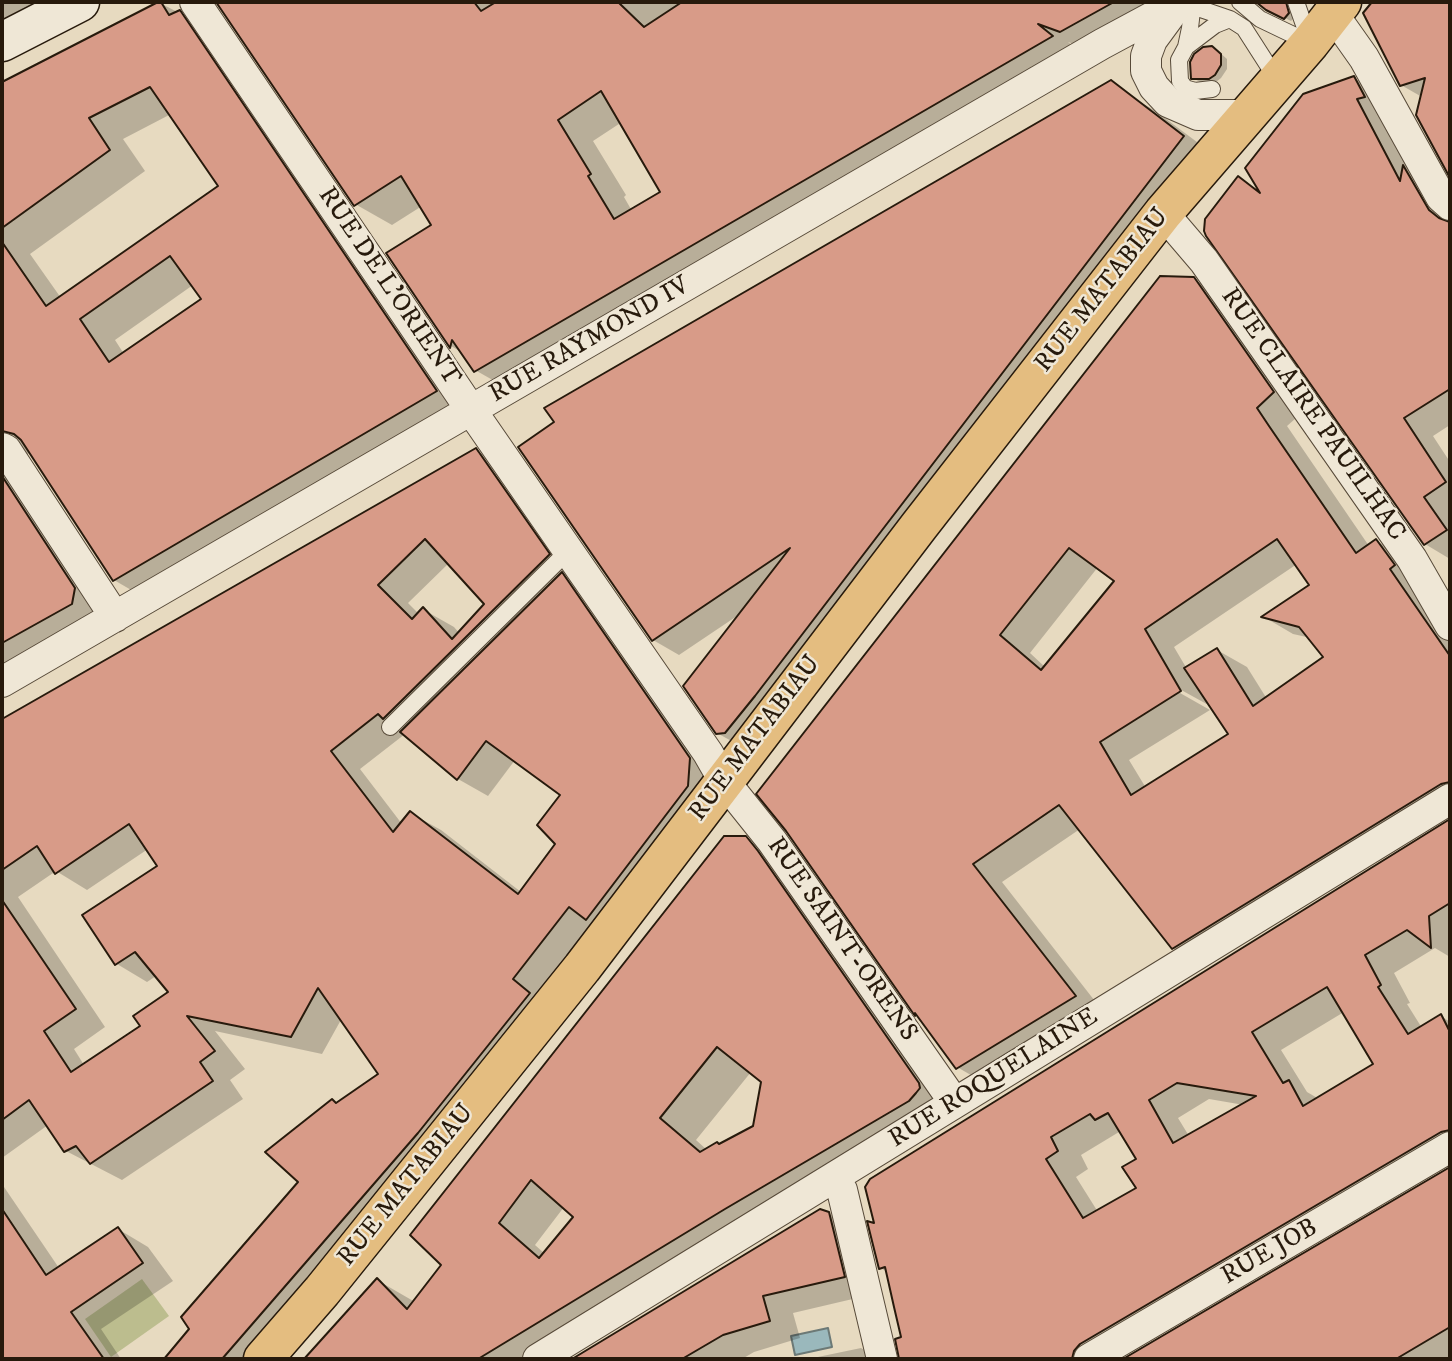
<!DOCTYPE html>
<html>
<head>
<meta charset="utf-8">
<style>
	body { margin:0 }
	#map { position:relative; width:1452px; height:1361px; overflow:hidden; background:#e7dac0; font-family:"IM FELL DW Pica",serif }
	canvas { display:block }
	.frame { position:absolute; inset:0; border:4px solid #271a0c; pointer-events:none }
</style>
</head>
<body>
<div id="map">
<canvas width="1452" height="1361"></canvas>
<div class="frame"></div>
</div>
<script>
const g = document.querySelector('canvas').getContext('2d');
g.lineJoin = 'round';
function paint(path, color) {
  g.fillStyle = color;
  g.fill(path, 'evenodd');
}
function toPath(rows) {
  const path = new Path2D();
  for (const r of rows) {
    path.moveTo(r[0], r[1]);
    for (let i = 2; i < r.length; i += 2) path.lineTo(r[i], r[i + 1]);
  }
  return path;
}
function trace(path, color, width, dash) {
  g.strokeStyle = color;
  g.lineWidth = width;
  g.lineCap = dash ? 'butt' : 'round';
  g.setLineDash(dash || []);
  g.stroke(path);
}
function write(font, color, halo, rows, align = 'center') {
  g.font = font + ' "IM FELL DW Pica",serif';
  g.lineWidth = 5;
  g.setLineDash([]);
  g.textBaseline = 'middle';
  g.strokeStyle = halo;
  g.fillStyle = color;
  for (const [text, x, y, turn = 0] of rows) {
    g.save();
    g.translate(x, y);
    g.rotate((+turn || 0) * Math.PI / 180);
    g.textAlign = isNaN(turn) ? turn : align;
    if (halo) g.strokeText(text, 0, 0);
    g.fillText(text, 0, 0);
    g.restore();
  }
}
paint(toPath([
	[142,1279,169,1316,111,1357,85,1319]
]), '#bcbd8e');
const water = toPath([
	[828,1328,832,1347,795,1355,791,1336,828,1328]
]);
paint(water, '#9ab8bc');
trace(water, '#6c7976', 2);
paint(toPath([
	[2,2,58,2,2,31],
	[217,2,497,3,1184,2,1097,52,1068,42,1088,58,512,391,475,370,463,353,451,346,388,254,434,225,422,206,392,225,355,204],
	[622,122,663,193,632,211,624,197,626,195,593,141],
	[1259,2,1293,2,1295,17,1291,21,1267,9],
	[1375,2,1450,2,1450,174,1418,115,1422,97,1401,85,1365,14],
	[160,3,216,32,471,411,150,601,114,580,30,452,22,461,110,610,2,685,2,84],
	[171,114,221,186,61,298,30,254,145,171,123,139],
	[193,285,203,299,124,354,115,340],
	[1219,52,1227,59,1227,69,1221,78,1216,82,1200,82,1193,78],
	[1354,78,1385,96,1450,219,1442,223,1450,238,1450,425,1433,436,1450,462,1450,559,1425,544,1239,179,1262,192],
	[1128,95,1154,110,1205,148,744,748,717,733,740,614,679,655,653,640],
	[1193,279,1225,297,1304,411,1287,426,1369,546,1376,541,1407,558,1450,631,1450,814,1204,966,1173,948,1080,829,1002,882,1105,1014,988,1085,957,1067,788,830],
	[1297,564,1312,585,1264,617,1293,634,1311,638,1326,658,1267,699,1247,667,1217,650,1187,669,1174,647],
	[1098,567,1117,581,1045,667,1030,653],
	[1174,686,1212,707,1230,735,1146,788,1129,760,1210,710,1173,689],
	[476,450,507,468,720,777,267,1359,166,1359,191,1329,301,1182,333,1101,338,1104,381,1074,342,1018,322,1054,215,1031,245,1069,230,1080,243,1099,122,1180,66,1151,48,1125,2,1158,2,1064,7,1060,2,1052,2,721],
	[449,563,487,604,460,634,454,627,424,610,419,614,408,603],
	[405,734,458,779,488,796,515,760,562,794,558,843,521,892,441,830,410,813,402,824,360,769],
	[148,849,159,866,84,916,117,964,147,982,156,976,170,992,143,1027,84,1065,74,1049,105,1027,18,897,56,871,87,890],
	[1450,821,1450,957,1435,948,1394,973,1410,1003,1407,1004,1422,1028,1441,1016,1450,1022,1450,1162,1114,1359,900,1359,897,1340,903,1339,888,1272,880,1268,877,1226,1196,978],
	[1344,1012,1376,1065,1319,1099,1307,1092,1281,1050],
	[1209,1099,1244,1105,1189,1136,1178,1118],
	[1119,1132,1124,1135,1139,1159,1138,1189,1098,1212,1076,1177,1088,1169,1081,1155],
	[745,838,783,860,956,1106,551,1359,307,1359,377,1280,415,1302,444,1265],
	[751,1072,763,1082,755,1127,721,1145,707,1150,696,1140],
	[564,1207,575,1217,545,1254,535,1245],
	[1450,1169,1450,1359,1127,1359],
	[2,1184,59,1268,118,1229,148,1247,173,1281,101,1329,121,1359,2,1359],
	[820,1211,828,1213,860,1231,874,1294,793,1313,800,1338,754,1352,742,1359,576,1359],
	[861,1348,881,1359,813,1358]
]), '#0003');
const building = toPath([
	[158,2,161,2,169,15,180,10,437,391,113,581,21,440,14,434,2,431,2,242,46,306,218,186,150,87,89,118,110,150,2,228,2,82,158,2],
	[170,256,201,299,109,362,80,319,170,256],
	[216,2,474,2,481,11,496,2,618,2,644,27,682,2,1114,2,1060,32,1038,24,1053,36,474,372,452,340,450,348,386,253,431,225,401,176,354,206,216,2],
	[601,91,660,192,614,219,588,176,591,174,558,120,601,91],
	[1256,2,1286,2,1289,13,1284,19,1266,10,1256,2],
	[1372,2,1450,2,1450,178,1416,115,1425,78,1400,86,1363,13,1372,2],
	[1212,46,1221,54,1221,65,1215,75,1209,79,1191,79,1190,62,1194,54,1203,47,1212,46],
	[1354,76,1365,97,1357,99,1400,181,1403,165,1429,210,1439,218,1450,222,1450,389,1404,418,1446,482,1424,497,1447,530,1424,545,1206,236,1204,231,1205,219,1238,176,1260,193,1245,168,1303,94,1354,76],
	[1111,80,1184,136,755,696,725,733,716,734,683,686,790,548,652,641,518,447,554,422,544,408,1111,80],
	[1160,276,1194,277,1274,392,1257,408,1269,426,1356,553,1376,539,1395,565,1390,569,1450,656,1450,782,1441,784,1172,949,1059,805,973,864,1076,996,956,1069,915,1013,915,1016,786,831,756,794,1160,276],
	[1277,539,1309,585,1261,617,1299,627,1323,657,1253,706,1217,648,1184,668,1228,734,1131,795,1100,742,1181,691,1145,629,1277,539],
	[1069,548,1114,581,1041,670,1000,635,1069,548],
	[476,448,550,554,383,719,378,714,331,751,393,832,410,811,518,894,555,844,537,825,560,795,486,741,457,780,400,732,562,572,690,758,688,786,586,920,569,907,513,979,530,993,418,1133,222,1359,164,1359,189,1329,181,1317,298,1182,265,1152,332,1099,336,1103,378,1074,318,988,291,1037,187,1016,215,1051,200,1062,213,1081,90,1164,76,1146,64,1152,29,1100,2,1120,2,900,76,1009,44,1031,71,1072,140,1026,133,1016,168,992,135,952,115,965,82,915,157,866,129,824,55,874,37,846,2,870,2,719,476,448],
	[425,539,484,604,452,639,423,607,412,619,378,585,425,539],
	[2,476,75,588,72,604,2,643,2,476],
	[1450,819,1450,903,1429,916,1431,948,1407,930,1365,955,1381,985,1378,987,1408,1034,1441,1014,1450,1032,1450,1130,1441,1132,1080,1344,1074,1351,1072,1359,899,1359,895,1339,901,1337,894,1307,885,1267,879,1269,867,1221,874,1223,865,1187,870,1179,1450,819],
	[1327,987,1373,1064,1303,1106,1289,1080,1283,1083,1252,1032,1327,987],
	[1177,1083,1256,1096,1173,1143,1149,1100,1177,1083],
	[1108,1113,1136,1159,1122,1167,1136,1188,1083,1218,1046,1159,1058,1151,1051,1137,1090,1114,1095,1120,1108,1113],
	[724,836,746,836,758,851,919,1083,920,1088,916,1093,909,1101,725,1209,478,1359,304,1359,377,1278,407,1309,441,1265,410,1235,724,836],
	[717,1047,761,1082,753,1126,719,1144,717,1142,700,1152,660,1118,717,1047],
	[531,1180,573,1217,539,1258,499,1223,531,1180],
	[1450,1167,1450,1327,1396,1359,1123,1359,1450,1167],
	[2,1209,46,1275,118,1227,143,1263,71,1312,104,1359,2,1359,2,1209],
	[820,1209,829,1212,845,1277,763,1296,770,1321,723,1335,682,1359,572,1359,820,1209]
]);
paint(building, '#d89b88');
trace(building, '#271a0c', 2);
const lane = toPath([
	[1180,2,1230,19,1244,28,1278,81],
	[1193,2,1190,28,1186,47,1179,60,1180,81,1185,88,1195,91,1212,89],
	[1240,2,1260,19,1310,43],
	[1296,2,1309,39],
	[1186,47,1215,25,1230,19],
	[390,727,568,551]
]);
const street = toPath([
	[195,2,471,410,708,753,724,781,772,841,954,1102],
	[1174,10,1152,40,1146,56,1146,71,1154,87,1168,102,1198,115,1245,115],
	[1333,14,1364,58,1441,197,1450,205],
	[1163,213,1204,261,1412,559,1450,625],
	[2,448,6,450,115,617],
	[2,682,1102,44,1180,2],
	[835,1178,842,1190,882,1359],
	[538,1359,1450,799],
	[1089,1359,1450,1147]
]);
const secondary = toPath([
	[2,42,80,2]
]);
const primary = toPath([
	[263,1359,322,1291,582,968,919,526,1163,213,1310,43,1342,2]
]);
trace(lane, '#574a39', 18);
trace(street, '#574a39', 32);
trace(secondary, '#271a0c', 41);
trace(primary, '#271a0c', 41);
trace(lane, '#efe7d6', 16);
trace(street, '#efe7d6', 30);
trace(secondary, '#efe7d6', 38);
trace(primary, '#e4bd80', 38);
write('26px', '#271a0c', '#efe7d6', [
	["RUE DE L'ORIENT",388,287,56],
	["RUE MATABIAU",1103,291,-52],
	["RUE RAYMOND IV",590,341,-30],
	["RUE CLAIRE PAUILHAC",1312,415,55],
	["RUE MATABIAU",756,739,-53],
	["RUE SAINT-ORENS",841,940,55],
	["RUE ROQUELAINE",994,1079,-32],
	["RUE MATABIAU",407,1186,-51],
	["RUE JOB",1270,1253,-30]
]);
</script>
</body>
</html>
